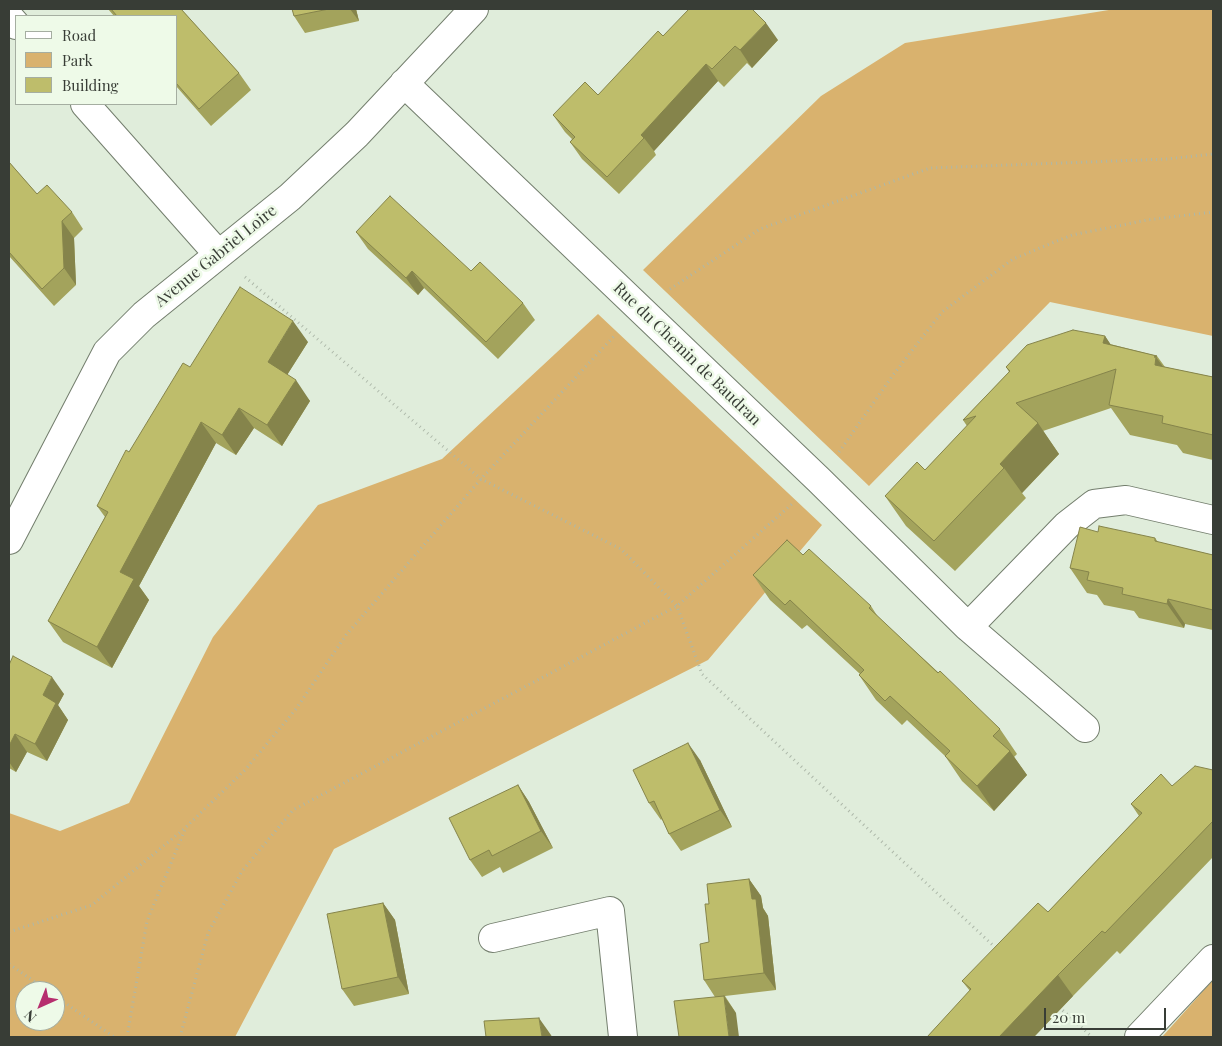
<!DOCTYPE html>
<html>
<head>
<meta charset="utf-8">
<style>
	body { margin:0 }
	#map { position:relative; width:1222px; height:1046px; overflow:hidden; background:#e0eddb; font-family:"Playfair Display",serif }
	canvas { display:block }
	.frame { position:absolute; inset:0; border:10px solid #383d36; pointer-events:none }
	.legend { position:absolute; left:15px; top:15px; width:162px; height:90px; box-sizing:border-box; background:#eefae8; border:1px solid #a5aea1; margin:0; padding:6px 9px; list-style:none; font-size:15px; color:#383d36 }
	.legend li { display:flex; align-items:center; gap:10px; height:25px }
	.legend b { width:25px; border:1px solid #a5aea1 }
	.north { position:absolute; left:15px; top:981px; width:50px; height:50px; box-sizing:border-box; background:#eefae8; border:1px solid #a5aea1; border-radius:50%; rotate:224deg; font-size:14px; font-weight:700; line-height:20px; text-align:center; color:#383d36 }
	.north::after { content:''; display:block; margin:auto; width:18px; height:22px; background:#b62e6e; clip-path:polygon(50% 0,100% 100%,50% 72%,0 100%) }
	.scale { position:absolute; left:1044px; top:1008px; width:122px; height:22px; box-sizing:border-box; border:2px solid #383d36; border-top:0; padding-left:6px; font-size:15px; line-height:18px; white-space:nowrap; color:#383d36; -webkit-text-stroke:4px #eefae8; paint-order:stroke }
</style>
</head>
<body>
<div id="map">
<canvas width="1222" height="1046"></canvas>
<div class="frame"></div>
<ul class="legend">
<li><b style="height:6px;background:#fff"></b>Road</li>
<li><b style="height:14px;background:#d9b26e"></b>Park</li>
<li><b style="height:14px;background:#bebd6b"></b>Building</li>
</ul>
<div class="north">N</div>
<div class="scale">20 m</div>
</div>
<script>
const g = document.querySelector('canvas').getContext('2d');
g.lineJoin = 'round';
function paint(path, color) {
  g.fillStyle = color;
  g.fill(path, 'evenodd');
}
function toPath(rows) {
  const path = new Path2D();
  for (const r of rows) {
    path.moveTo(r[0], r[1]);
    for (let i = 2; i < r.length; i += 2) path.lineTo(r[i], r[i + 1]);
  }
  return path;
}
function trace(path, color, width, dash) {
  g.strokeStyle = color;
  g.lineWidth = width;
  g.lineCap = dash ? 'butt' : 'round';
  g.setLineDash(dash || []);
  g.stroke(path);
}
function write(font, color, halo, rows, align = 'center') {
  g.font = font + ' "Playfair Display",serif';
  g.lineWidth = 5;
  g.setLineDash([]);
  g.textBaseline = 'middle';
  g.strokeStyle = halo;
  g.fillStyle = color;
  for (const [text, x, y, turn = 0] of rows) {
    g.save();
    g.translate(x, y);
    g.rotate((+turn || 0) * Math.PI / 180);
    g.textAlign = isNaN(turn) ? turn : align;
    if (halo) g.strokeText(text, 0, 0);
    g.fillText(text, 0, 0);
    g.restore();
  }
}
paint(toPath([
	[1115,9,1213,9,1213,336,1050,302,869,486,643,270,821,96,905,43],
	[598,314,822,525,708,660,334,849,235,1037,9,1037,9,813,60,831,129,803,213,637,318,505,442,459],
	[25,991,55,991,55,1021,25,1021],
	[1213,980,1213,1037,1162,1037]
]), '#d9b26e');
const minor = toPath([
	[9,17,16,25],
	[404,83,819,480,968,627,1067,525,1094,504,1126,500,1213,520],
	[85,104,218,254],
	[9,540,107,352,144,315,290,197,357,134,474,9],
	[968,627,1085,728],
	[493,938,610,911,623,1037],
	[1139,1037,1213,959]
]);
trace(minor, '#737e6d', 30);
trace(toPath([
	[245,277,481,479,621,549,677,606,702,674,998,950],
	[670,289,760,229,930,168,1167,159,1213,154],
	[839,452,893,375,942,312,1013,259,1072,235,1147,220,1213,212],
	[9,932,92,905,184,829],
	[9,964,48,991],
	[55,996,114,1037],
	[1059,1007,1092,1037],
	[127,1037,147,921,186,827,245,770,296,709,346,635,481,479,616,334],
	[180,1037,208,933,242,871,293,810,677,606,793,503]
]), '#adb8a9', 3, [1, 4]);
trace(minor, '#fff', 28);
paint(toPath([
	[108,9,181,9,239,73,251,90,211,126,176,86,176,16,114,16],
	[292,9,356,9,359,21,305,33,294,16],
	[663,36,778,40,752,68,747,63,724,87,718,81,654,151,656,155,619,194,582,159,570,142,572,139,565,132,553,115,598,95],
	[9,162,37,194,72,212,83,229,74,238,76,285,54,306,9,256],
	[356,232,471,271,523,303,535,320,498,359,424,288,418,295,368,249],
	[1105,336,1110,344,1157,356,1165,367,1213,377,1213,460,1183,453,1177,445,1130,435,1111,408,1043,431,1059,454,1022,493,1026,498,955,571,906,526,885,496,925,470,967,426,963,420,1009,372,1006,367],
	[308,342,287,375,310,401,282,446,254,428,236,455,216,443,139,586,149,600,112,668,63,642,48,621,105,517,97,506,129,452,190,367],
	[1098,532,1155,538,1158,542,1213,555,1213,630,1185,624,1184,628,1139,618,1134,611,1104,605,1097,595,1087,593,1070,568],
	[803,555,871,606,878,617,1000,729,1017,754,1014,757,1027,775,994,811,962,781,945,756,907,720,902,725,876,700,859,675,860,674,807,625,802,629,770,600,753,575],
	[9,665,64,694,58,705,68,720,47,761,27,752,16,772,9,768],
	[700,760,732,827,681,851,669,834,662,819,661,820,649,803],
	[1213,770,1213,857,1120,954,1117,951,1073,996,1034,1037,927,1037,970,991,962,981,1048,912,1139,816,1131,804,1172,786],
	[518,785,529,802,553,848,503,873,500,867,482,877,470,860],
	[749,879,761,896,763,908,768,916,776,990,725,996,736,1013,715,997,704,980,709,942,709,904],
	[383,903,395,920,409,994,354,1006,342,989]
]), '#a3a35c');
paint(toPath([
	[350,9,356,9,359,21],
	[766,23,778,40,752,68,740,50],
	[706,64,718,81,654,151,644,138,641,135],
	[62,221,74,238,76,285,64,268],
	[412,271,424,288,418,295,406,278],
	[293,321,308,342,282,383,268,362],
	[1105,336,1126,367,1103,343],
	[1156,357,1178,387,1155,365],
	[296,380,310,401,282,446,267,425],
	[239,408,254,428,236,455,222,435],
	[201,422,216,443,139,586,149,600,112,668,97,647,120,572],
	[1038,423,1059,454,1022,493,1004,468,1000,464],
	[1168,599,1185,624,1184,628,1167,604],
	[52,677,64,694,58,705,68,720,47,761,35,744,43,695],
	[15,734,27,752,16,772,9,762,9,746],
	[688,743,700,760,732,827,720,810],
	[1010,751,1027,775,994,811,977,786],
	[518,785,529,802,553,848,541,831],
	[749,879,761,896,763,908,768,916,776,990,764,973,752,899],
	[383,903,395,920,409,994,398,977],
	[1058,975,1073,996,1034,1037,999,1037],
	[724,996,736,1013,739,1037,729,1037],
	[539,1018,551,1035,552,1037,542,1037]
]), '#85844b');
const building = toPath([
	[111,9,181,9,239,73,199,109,176,83,176,16,117,16,111,9],
	[292,9,329,9,294,16,292,9],
	[689,9,752,9,766,23,740,50,735,46,712,69,706,64,641,135,644,138,607,177,570,142,575,137,553,115,585,82,598,95,658,31,663,36,689,9],
	[9,162,37,194,47,185,72,212,62,221,64,268,42,289,9,252,9,162],
	[390,196,471,271,480,262,523,303,486,342,412,271,406,278,356,232,390,196],
	[240,287,293,321,268,362,296,380,267,425,239,408,222,435,201,422,120,572,134,579,97,647,48,621,108,512,97,506,126,450,129,452,183,363,190,367,240,287],
	[1073,330,1105,336,1103,343,1157,356,1154,357,1156,357,1155,365,1213,377,1213,435,1162,423,1163,416,1109,405,1116,369,1016,403,1038,423,1000,464,1004,468,934,541,885,496,917,462,925,470,976,416,963,420,1010,371,1006,367,1027,345,1073,330],
	[1099,526,1155,538,1155,541,1213,555,1213,610,1168,599,1167,604,1122,594,1123,588,1087,580,1089,572,1070,568,1080,527,1098,532,1099,526],
	[787,540,803,555,809,549,871,606,869,608,938,673,940,671,1000,729,993,736,1010,751,977,786,945,756,950,751,890,696,885,701,859,675,864,670,790,600,785,605,753,575,787,540],
	[13,656,52,677,43,695,56,703,35,744,15,734,9,746,9,665,13,656],
	[688,743,720,810,669,834,654,801,649,803,633,770,688,743],
	[1195,766,1213,770,1213,821,1105,933,1102,931,1058,975,999,1037,927,1037,971,989,962,981,1038,903,1048,912,1142,813,1131,804,1161,774,1172,786,1195,766],
	[518,785,541,831,492,856,489,850,470,860,449,818,518,785],
	[749,879,752,899,756,899,764,973,704,980,700,944,709,942,705,904,709,904,707,884,749,879],
	[383,903,398,977,342,989,327,914,383,903],
	[724,996,729,1037,679,1037,674,1001,724,996],
	[539,1018,542,1037,486,1037,484,1021,539,1018]
]);
paint(building, '#bebd6b');
trace(building, '#85844b', 1);
write('16px', '#383d36', '#eefae8', [
	["Avenue Gabriel Loire",216,256,-39],
	["Rue du Chemin de Baudran",687,354,44]
]);
</script>
</body>
</html>
